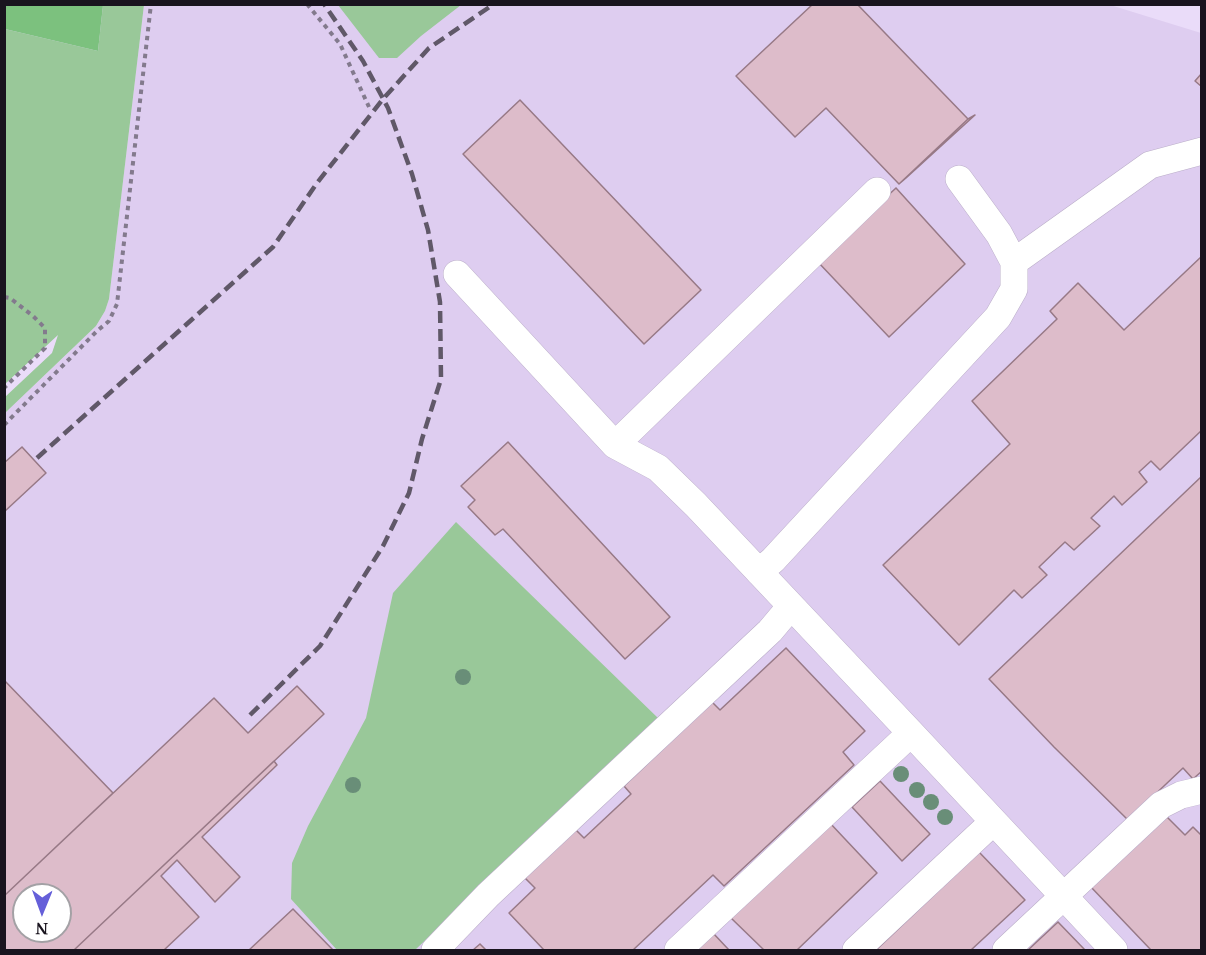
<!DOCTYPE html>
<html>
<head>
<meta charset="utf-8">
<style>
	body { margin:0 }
	#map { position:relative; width:1206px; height:955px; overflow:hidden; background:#eadcf9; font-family:"Noto Serif",serif }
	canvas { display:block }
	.frame { position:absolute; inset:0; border:6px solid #19141e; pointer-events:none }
	.north { position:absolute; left:12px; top:883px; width:60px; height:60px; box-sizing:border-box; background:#fff; border:2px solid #a3a1a5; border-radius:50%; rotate:181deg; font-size:16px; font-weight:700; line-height:24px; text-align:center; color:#19141e }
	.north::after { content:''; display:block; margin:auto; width:21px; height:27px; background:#655fd9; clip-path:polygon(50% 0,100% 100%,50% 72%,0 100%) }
</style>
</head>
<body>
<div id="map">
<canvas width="1206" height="955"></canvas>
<div class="frame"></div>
<div class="north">N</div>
</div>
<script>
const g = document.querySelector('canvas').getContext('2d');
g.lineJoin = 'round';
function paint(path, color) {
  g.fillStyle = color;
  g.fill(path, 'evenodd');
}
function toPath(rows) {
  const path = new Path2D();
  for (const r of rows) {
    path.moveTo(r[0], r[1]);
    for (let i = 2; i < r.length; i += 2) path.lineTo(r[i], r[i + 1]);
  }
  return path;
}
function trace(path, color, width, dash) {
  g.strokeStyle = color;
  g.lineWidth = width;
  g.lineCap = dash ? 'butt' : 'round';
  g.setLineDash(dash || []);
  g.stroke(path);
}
paint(toPath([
	[1107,4,1201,33,1201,950,5,950,5,413,96,326,105,311,109,299,144,5],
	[24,895,60,895,60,931,24,931]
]), '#decdf0');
paint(toPath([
	[103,5,144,5,109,299,105,311,96,326,5,413,5,397,52,353,58,335,5,384,5,29,98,51],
	[338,5,461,5,421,36,397,58,379,58],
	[456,522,659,719,415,950,337,950,291,899,292,863,308,826,366,718,393,593]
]), '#99c899');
paint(toPath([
	[5,4,103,5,98,51,5,29]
]), '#7cc17e');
const building = toPath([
	[813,4,857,4,968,119,899,184,826,108,795,137,736,76,813,4],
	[1202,73,1202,87,1195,81,1202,73],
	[520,100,701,290,644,344,463,154,520,100],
	[975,115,906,178,899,184,968,119,975,115],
	[896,188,965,264,889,337,817,261,896,188],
	[1202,256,1202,430,1160,470,1151,461,1139,472,1147,482,1122,505,1114,496,1091,518,1100,526,1074,550,1065,542,1039,567,1047,575,1022,598,1014,590,959,645,883,565,1010,444,972,401,1057,319,1050,311,1078,283,1124,330,1202,256],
	[508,442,670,617,625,659,503,529,495,535,468,507,475,500,461,486,508,442],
	[22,447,46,473,4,512,4,463,22,447],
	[1202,476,1202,771,1193,779,1183,768,1128,820,1054,747,989,679,1202,476],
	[786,648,865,731,843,752,854,765,724,886,713,875,633,950,544,950,509,913,535,888,523,876,572,826,584,838,631,794,624,786,712,702,720,710,786,648],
	[4,680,113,793,4,896,4,680],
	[297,686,324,714,74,950,4,950,4,896,214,698,248,733,297,686],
	[24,895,60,895,60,931,24,931,24,895],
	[274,761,277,765,202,837,240,877,215,902,177,860,161,876,199,917,164,950,74,950,274,761],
	[880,781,930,834,902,861,852,807,880,781],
	[1166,816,1185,835,1193,827,1202,836,1202,950,1151,950,1090,886,1166,816],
	[829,822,877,873,797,950,764,950,731,918,829,822],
	[979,852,1025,900,971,950,876,950,979,852],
	[293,909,333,950,249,950,293,909],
	[1058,922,1085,950,1028,950,1058,922],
	[713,933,729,950,694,950,713,933],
	[480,944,486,950,473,950,480,944]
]);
paint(building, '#ddbcca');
trace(building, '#977986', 1.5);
const minor = toPath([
	[1014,262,1150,165,1202,151],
	[457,274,615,445,658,468,696,505,911,733,1114,950],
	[615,445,877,191],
	[759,572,773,560,998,317,1014,289,1014,262,999,234,959,179],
	[435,950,488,895,770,631,791,606],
	[678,950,911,733],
	[856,950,993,822],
	[1006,950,1161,805,1181,795,1202,790]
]);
trace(minor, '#bbaec9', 28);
trace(toPath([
	[307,4,340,44,369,107],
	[4,297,10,298,33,316,45,328,45,348,4,388],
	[4,425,97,331,109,321,117,304,151,4]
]), '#837a8d', 4, [4.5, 4.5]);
trace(minor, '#fff', 27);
trace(toPath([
	[37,458,273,247,317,183,383,99,429,48,494,4],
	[250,715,320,646,383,546,409,493,422,439,441,379,440,302,428,230,412,174,388,108,363,61,324,4]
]), '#605868', 4.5, [12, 6]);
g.fillStyle = '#698e78';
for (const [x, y] of [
	[463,677],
	[901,774],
	[353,785],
	[917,790],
	[931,802],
	[945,817]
]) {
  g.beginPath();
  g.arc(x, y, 8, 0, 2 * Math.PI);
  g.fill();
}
</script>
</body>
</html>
